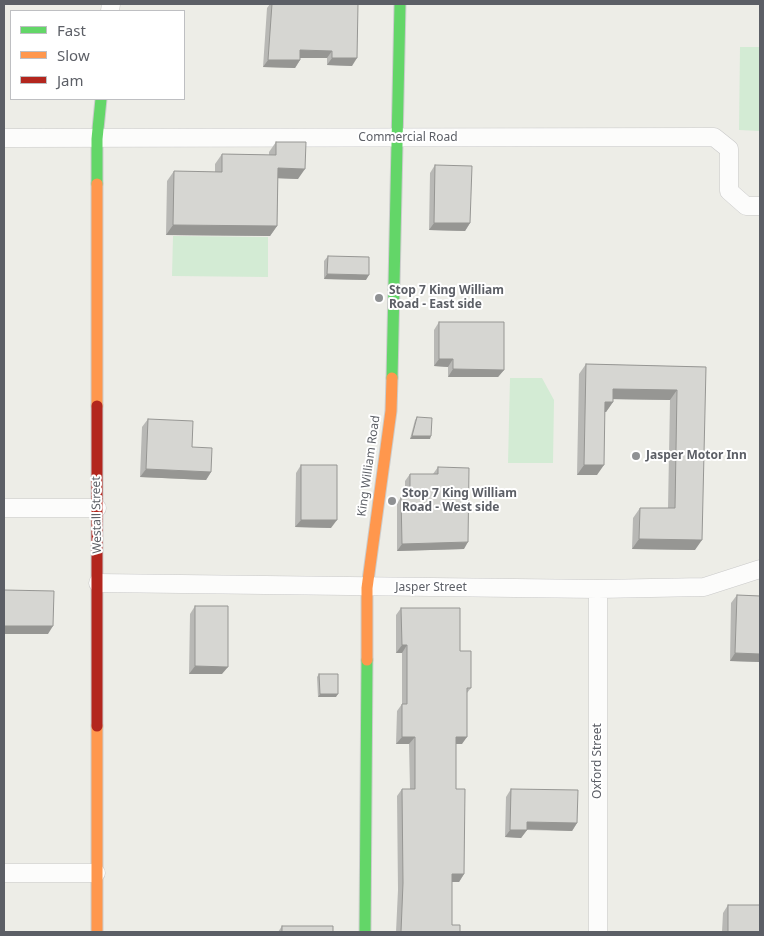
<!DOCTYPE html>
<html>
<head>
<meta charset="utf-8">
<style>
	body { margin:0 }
	#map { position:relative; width:764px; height:936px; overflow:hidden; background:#edede7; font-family:"Noto Sans",sans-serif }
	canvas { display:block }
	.frame { position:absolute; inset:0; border:5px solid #5c5f66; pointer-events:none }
	.legend { position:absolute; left:10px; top:10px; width:175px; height:90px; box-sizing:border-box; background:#fff; border:1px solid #bebfc2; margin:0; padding:6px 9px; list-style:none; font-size:15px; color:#5c5f66 }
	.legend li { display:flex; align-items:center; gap:10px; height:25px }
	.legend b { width:25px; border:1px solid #bebfc2 }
</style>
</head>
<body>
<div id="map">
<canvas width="764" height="936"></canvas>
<div class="frame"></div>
<ul class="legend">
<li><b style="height:6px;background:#63d668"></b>Fast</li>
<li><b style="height:6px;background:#ff974d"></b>Slow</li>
<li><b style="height:6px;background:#b3261e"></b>Jam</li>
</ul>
</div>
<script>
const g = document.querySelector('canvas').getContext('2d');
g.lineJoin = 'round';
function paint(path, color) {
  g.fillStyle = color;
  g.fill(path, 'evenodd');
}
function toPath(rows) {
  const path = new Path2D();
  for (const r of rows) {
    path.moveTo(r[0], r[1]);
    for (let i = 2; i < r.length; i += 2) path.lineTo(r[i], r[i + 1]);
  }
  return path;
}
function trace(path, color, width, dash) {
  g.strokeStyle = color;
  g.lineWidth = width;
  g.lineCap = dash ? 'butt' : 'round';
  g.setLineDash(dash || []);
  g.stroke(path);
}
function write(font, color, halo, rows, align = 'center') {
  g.font = font + ' "Noto Sans",sans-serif';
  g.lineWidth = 4;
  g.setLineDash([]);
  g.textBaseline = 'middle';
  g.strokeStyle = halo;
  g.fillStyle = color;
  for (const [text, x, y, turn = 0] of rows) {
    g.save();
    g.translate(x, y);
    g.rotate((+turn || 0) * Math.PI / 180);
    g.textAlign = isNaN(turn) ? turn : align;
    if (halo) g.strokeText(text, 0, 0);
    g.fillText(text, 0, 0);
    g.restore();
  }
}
paint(toPath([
	[740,47,760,47,760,131,739,130],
	[173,236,268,237,268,277,172,276],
	[510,378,542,378,554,400,553,463,508,463]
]), '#d3ebd4');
const street = toPath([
	[110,11,111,4],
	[4,138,714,137,729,149,729,191,746,206,760,206],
	[4,508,97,508],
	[98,583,598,589,704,587,760,569],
	[598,589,598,932],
	[4,873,96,873]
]);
const fast = toPath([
	[97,184,97,139,101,99],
	[392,378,400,4],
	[365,932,367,660]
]);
const slow = toPath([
	[97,184,97,406],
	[367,660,367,588,391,411,392,378],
	[97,726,97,932]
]);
const jam = toPath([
	[97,406,97,726]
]);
trace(street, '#c9c9c9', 19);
trace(fast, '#cbcccc', 13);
trace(slow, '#cbcccc', 13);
trace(jam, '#cbcccc', 13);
trace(street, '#fcfcfb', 18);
trace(fast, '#63d668', 11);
trace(slow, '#ff974d', 11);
trace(jam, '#b3261e', 11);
paint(toPath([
	[270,4,358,4,352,66,327,65,327,58,300,58,300,60,295,68,263,67,267,8],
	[276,142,298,179,278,178,277,226,270,236,166,235,167,181,174,171,215,172,215,164,222,154,269,155,269,152],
	[435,165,470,223,465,231,429,230,430,173],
	[328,256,366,280,324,279,324,261],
	[439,322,504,370,498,377,448,377,448,367,434,366,434,330],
	[586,364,706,367,695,550,632,549,633,518,640,508,668,508,670,400,613,399,613,402,606,412,605,412,597,475,577,475,579,374],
	[417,417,430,439,410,439,415,420],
	[148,419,192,447,211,472,206,480,140,477,142,427],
	[301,465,331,528,295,527,296,473],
	[438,467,464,549,397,551,397,504,401,497,405,497,405,481,410,474,433,474],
	[737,595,760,596,760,662,730,661,731,603],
	[195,606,222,674,189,674,190,614],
	[401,608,460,651,471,688,467,693,462,744,456,744,456,789,464,874,459,882,452,882,452,925,460,932,396,932,398,890,397,796,402,789,410,789,409,744,396,744,397,711,402,704,402,653,396,653,396,615],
	[319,674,336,697,318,697,317,677],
	[511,789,577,823,572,831,527,830,521,838,505,837,506,797],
	[728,905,760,932,722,932,723,913],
	[282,926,333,932,278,932]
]), '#b8b8b5');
paint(toPath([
	[300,50,332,51,327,58,295,58],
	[332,58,357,58,352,66,327,65],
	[268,60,300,60,295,68,263,67],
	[278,168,305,169,298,179,271,178],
	[434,223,470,223,465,231,429,230],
	[173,225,277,226,270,236,166,235],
	[327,274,369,275,366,280,324,279],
	[439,359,453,359,448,367,434,366],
	[453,369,504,370,498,377,448,377],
	[613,389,677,390,670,400,606,399],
	[605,402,613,402,606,412,598,412],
	[412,436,431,436,430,439,410,439],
	[584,465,604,465,597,475,577,475],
	[146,469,211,472,206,480,140,477],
	[301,520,337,520,331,528,295,527],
	[639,539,702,540,695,550,632,549],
	[468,542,464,549,397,551,402,544],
	[4,626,53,626,48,634,4,634],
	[402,645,407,645,402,653,396,653],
	[735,653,760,654,760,662,730,661],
	[195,666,228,667,222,674,189,674],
	[320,694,338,694,336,697,318,697],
	[402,737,415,737,409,744,396,744],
	[456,737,467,737,462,744,451,744],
	[527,822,577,823,572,831,522,829],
	[510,830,527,830,521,838,505,837],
	[452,874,464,874,459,882,447,882]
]), '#969693');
const building = toPath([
	[272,4,358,4,357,58,332,58,332,51,300,50,300,60,268,60,272,4],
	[276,142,306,142,305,169,278,168,277,226,173,225,174,171,222,172,222,154,276,155,276,142],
	[435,165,472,166,470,223,434,223,435,165],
	[328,256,369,257,369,275,327,274,328,256],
	[439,322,504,322,504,370,453,369,453,359,439,359,439,322],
	[586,364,706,367,702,540,639,539,640,508,675,508,677,390,613,389,613,402,605,402,604,465,584,465,586,364],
	[417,417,432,418,431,436,412,436,417,417],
	[148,419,193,421,192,447,212,448,211,472,146,469,148,419],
	[301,465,337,465,337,520,301,520,301,465],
	[438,467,469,468,468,542,402,544,401,497,410,497,410,474,438,474,438,467],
	[4,590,54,591,53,626,4,626,4,590],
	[737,595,760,596,760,654,735,653,737,595],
	[195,606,228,606,228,667,195,666,195,606],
	[401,608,460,608,460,651,471,651,471,688,467,688,467,737,456,737,456,789,465,789,464,874,452,874,452,925,460,925,460,932,401,932,403,883,402,789,415,789,415,737,402,737,402,704,407,704,407,645,402,645,401,608],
	[319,674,338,674,338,694,320,694,319,674],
	[511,789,578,790,577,823,527,822,527,830,510,830,511,789],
	[728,905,760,905,760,932,728,932,728,905],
	[282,926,333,926,333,932,282,932,282,926]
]);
paint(building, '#d6d6d2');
trace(building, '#969693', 1);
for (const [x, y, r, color] of [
	[379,298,5,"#8f9193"],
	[636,456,5,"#8f9193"],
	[392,501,5,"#8f9193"]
]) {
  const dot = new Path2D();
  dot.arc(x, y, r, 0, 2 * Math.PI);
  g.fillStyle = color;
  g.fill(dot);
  trace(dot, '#fff', 2);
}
write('12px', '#5c5f66', '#fff', [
	["Commercial Road",408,138],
	["King William Road",369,466,-82],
	["Westall Street",97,515,-91],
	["Jasper Street",431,588],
	["Oxford Street",598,761,-90]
]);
write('bold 12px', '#5c5f66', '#fff', [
	["Stop 7 King William",389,291],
	["Road - East side",389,305],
	["Jasper Motor Inn",646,456],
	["Stop 7 King William",402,494],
	["Road - West side",402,508]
], 'left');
</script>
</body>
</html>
